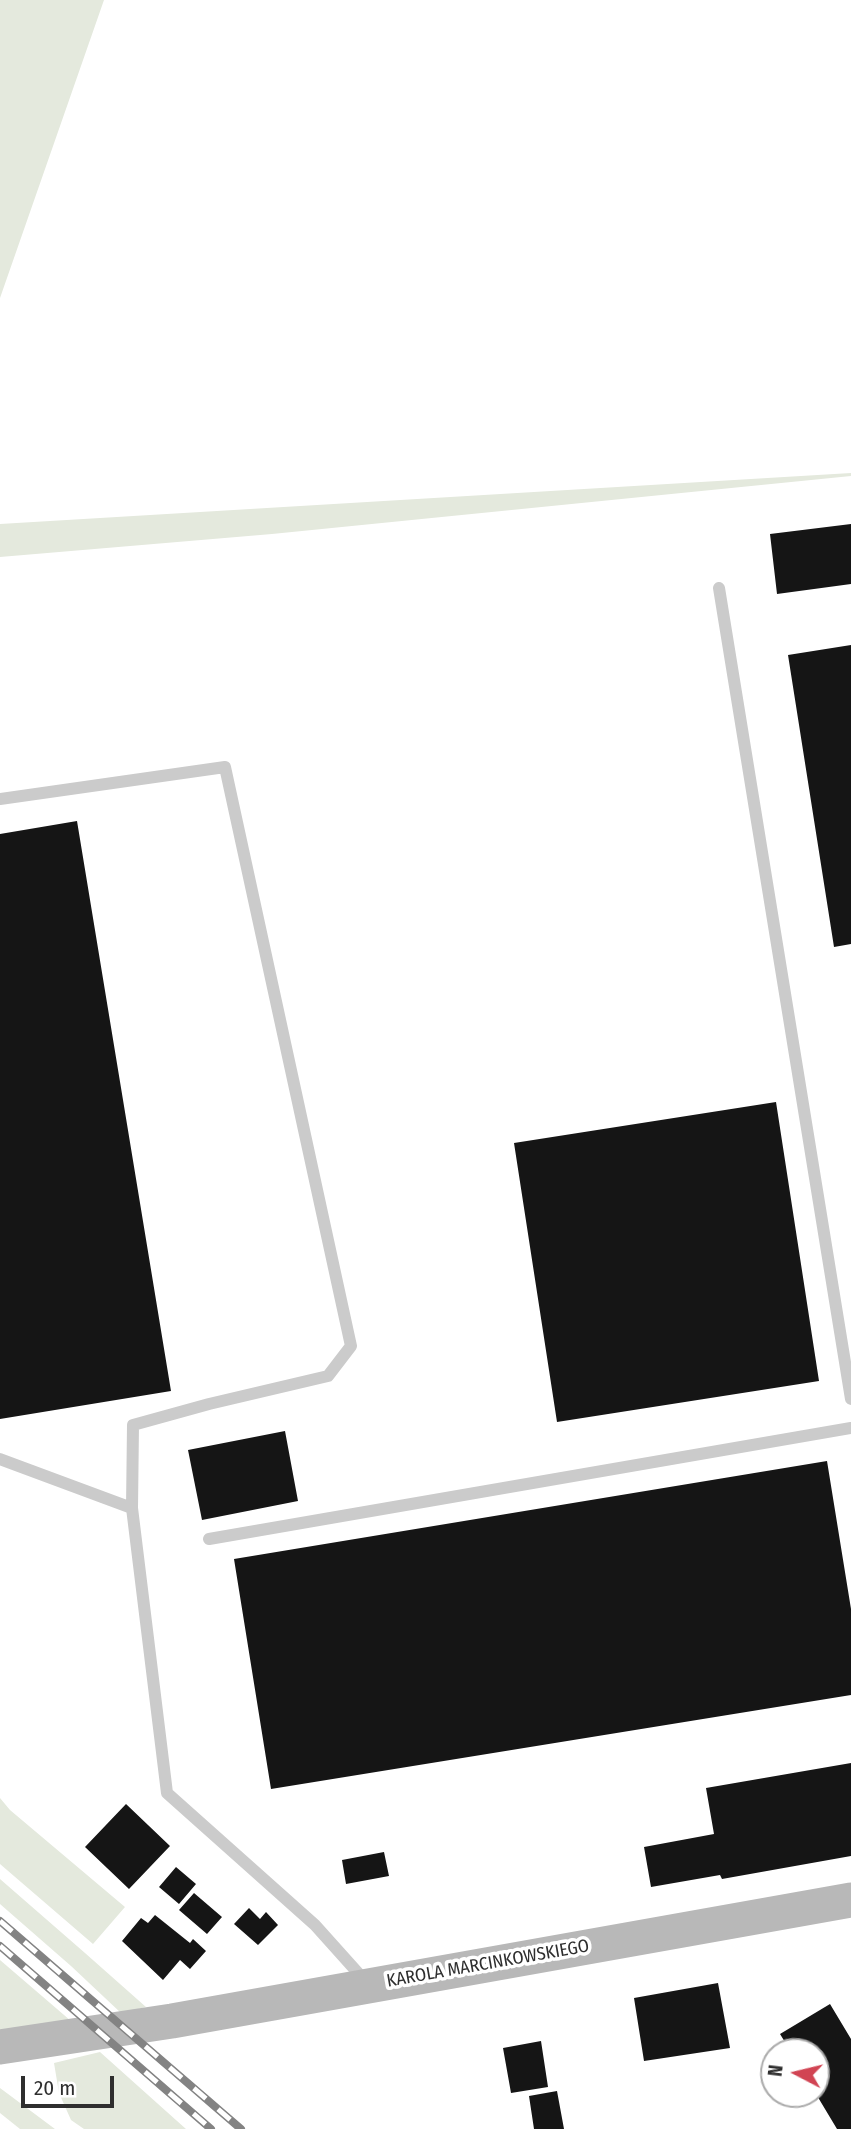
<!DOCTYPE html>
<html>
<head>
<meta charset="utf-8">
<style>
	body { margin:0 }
	#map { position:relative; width:851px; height:2129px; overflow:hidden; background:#fff; font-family:"Fira Sans Condensed",sans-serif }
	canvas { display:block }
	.north { position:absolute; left:760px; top:2038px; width:70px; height:70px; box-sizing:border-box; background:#fff; border:2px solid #ababab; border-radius:50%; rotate:277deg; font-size:19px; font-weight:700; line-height:28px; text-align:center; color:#2e2e2e }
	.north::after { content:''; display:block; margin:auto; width:24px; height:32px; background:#d14453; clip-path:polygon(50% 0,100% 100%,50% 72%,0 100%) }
	.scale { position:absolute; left:21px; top:2076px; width:93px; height:32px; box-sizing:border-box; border:4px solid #2e2e2e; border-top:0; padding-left:9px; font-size:21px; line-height:24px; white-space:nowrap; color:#2e2e2e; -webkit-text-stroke:5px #fff; paint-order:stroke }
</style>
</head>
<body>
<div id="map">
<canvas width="851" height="2129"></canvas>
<div class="north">N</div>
<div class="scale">20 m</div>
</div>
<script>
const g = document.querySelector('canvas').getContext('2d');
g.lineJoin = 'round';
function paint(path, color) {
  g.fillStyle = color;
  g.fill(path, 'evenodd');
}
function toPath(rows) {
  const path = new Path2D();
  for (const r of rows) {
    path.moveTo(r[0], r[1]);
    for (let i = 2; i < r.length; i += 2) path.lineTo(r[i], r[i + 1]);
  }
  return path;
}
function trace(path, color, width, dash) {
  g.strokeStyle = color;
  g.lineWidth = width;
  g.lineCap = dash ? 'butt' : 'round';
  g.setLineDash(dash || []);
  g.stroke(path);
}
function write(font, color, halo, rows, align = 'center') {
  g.font = font + ' "Fira Sans Condensed",sans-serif';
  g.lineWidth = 7;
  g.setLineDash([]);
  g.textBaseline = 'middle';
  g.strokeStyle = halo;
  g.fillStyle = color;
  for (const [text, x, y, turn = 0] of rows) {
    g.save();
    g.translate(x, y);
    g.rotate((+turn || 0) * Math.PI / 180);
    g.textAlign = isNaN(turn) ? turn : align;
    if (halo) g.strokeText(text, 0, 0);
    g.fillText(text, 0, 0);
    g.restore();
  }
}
paint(toPath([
	[0,0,104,0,0,298],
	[851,473,851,476,272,534,0,557,0,524],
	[0,1798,10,1810,125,1907,93,1944,0,1864],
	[0,1879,85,1953,146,2007,121,2013,71,1966,0,1904],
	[0,1960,71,2021,0,2033],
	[100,2052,186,2129,84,2129,71,2120,59,2093,54,2063],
	[0,2088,55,2129,20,2129,0,2113]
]), '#e4e9dd');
paint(toPath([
	[851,524,851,584,777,594,770,534],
	[851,645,851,944,834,947,788,655],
	[77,821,171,1391,0,1419,0,834],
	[776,1102,819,1381,557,1422,514,1143],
	[285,1431,298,1501,202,1520,188,1450],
	[827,1461,851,1609,851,1695,271,1789,234,1559],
	[851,1763,851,1856,722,1879,720,1875,651,1887,644,1847,714,1834,706,1788],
	[126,1804,170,1846,129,1889,85,1847],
	[384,1852,389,1876,346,1884,342,1860],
	[176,1867,196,1884,179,1904,159,1887],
	[194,1893,222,1917,207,1934,179,1910],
	[249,1908,260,1919,266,1912,278,1925,258,1945,234,1924],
	[155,1915,190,1943,193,1939,206,1951,190,1969,180,1960,163,1980,122,1941,141,1918,148,1923],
	[718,1983,730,2048,644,2061,634,1998],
	[830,2004,851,2039,851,2129,837,2129,816,2094,816,2052,791,2052,780,2034],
	[541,2041,548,2087,511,2093,503,2048],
	[557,2091,564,2129,534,2129,529,2096]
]), '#151515');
trace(toPath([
	[719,588,851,1399],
	[0,799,225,767,351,1346,328,1376,209,1404,133,1425,132,1508,167,1793,315,1925,367,1983],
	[0,1459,132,1508],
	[209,1539,851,1428]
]), '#cbcbcb', 12);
trace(toPath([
	[0,2047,172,2021,851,1900]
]), '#b8b8b8', 35);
const rail = toPath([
	[0,1921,241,2129],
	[0,1946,211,2129]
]);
trace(rail, '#838383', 8);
trace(rail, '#fff', 5, [16]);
write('18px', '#2e2e2e', '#fff', [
	["KAROLA MARCINKOWSKIEGO",488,1964,-10]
]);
</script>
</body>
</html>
